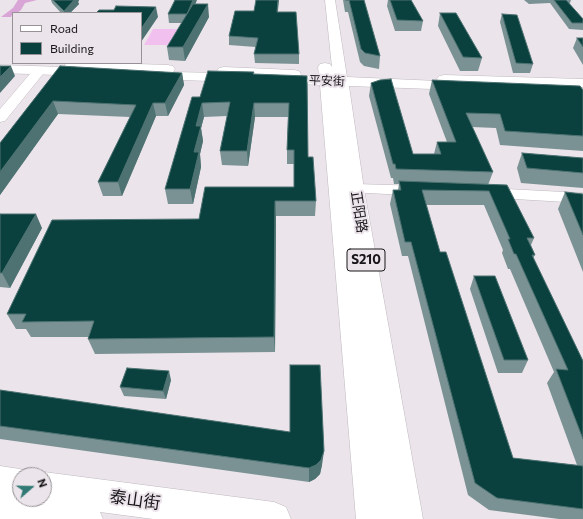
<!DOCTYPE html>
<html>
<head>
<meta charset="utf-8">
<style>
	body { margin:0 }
	#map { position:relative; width:583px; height:519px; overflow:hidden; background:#ebe4ea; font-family:Commissioner,sans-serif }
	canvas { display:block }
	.legend { position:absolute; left:12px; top:12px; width:130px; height:52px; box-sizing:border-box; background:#ebe4ea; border:1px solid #979296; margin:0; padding:5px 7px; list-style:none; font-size:12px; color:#181618 }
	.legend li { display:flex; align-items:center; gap:8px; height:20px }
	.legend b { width:20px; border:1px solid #979296 }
	.north { position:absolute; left:12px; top:467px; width:40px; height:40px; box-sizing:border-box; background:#ebe4ea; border:1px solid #979296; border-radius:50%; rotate:70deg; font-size:11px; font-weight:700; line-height:16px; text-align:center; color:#181618 }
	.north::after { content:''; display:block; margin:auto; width:14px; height:18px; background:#307974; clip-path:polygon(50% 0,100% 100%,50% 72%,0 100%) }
</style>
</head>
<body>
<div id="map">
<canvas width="583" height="519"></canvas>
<ul class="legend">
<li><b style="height:5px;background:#fff"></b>Road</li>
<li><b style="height:11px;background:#0a413f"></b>Building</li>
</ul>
<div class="north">N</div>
</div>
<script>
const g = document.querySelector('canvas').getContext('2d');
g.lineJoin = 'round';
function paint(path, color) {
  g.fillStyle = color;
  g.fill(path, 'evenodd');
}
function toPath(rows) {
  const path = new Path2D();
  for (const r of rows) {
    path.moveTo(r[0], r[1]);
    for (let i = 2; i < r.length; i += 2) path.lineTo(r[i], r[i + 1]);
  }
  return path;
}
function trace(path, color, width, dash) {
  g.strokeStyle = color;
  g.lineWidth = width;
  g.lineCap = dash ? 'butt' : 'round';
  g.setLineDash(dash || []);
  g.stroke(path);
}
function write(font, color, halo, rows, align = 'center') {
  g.font = font + ' Commissioner,"Noto Sans SC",sans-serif';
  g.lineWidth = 4;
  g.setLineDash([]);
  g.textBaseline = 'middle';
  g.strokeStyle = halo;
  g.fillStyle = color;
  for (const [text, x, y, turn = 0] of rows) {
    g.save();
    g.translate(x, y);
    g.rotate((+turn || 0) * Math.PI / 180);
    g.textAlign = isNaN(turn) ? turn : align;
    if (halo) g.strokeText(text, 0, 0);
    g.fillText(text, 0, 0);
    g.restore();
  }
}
paint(toPath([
	[153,29,178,29,169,45,144,45]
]), '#f2c0ef');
paint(toPath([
	[18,0,37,0,25,3,21,10,17,13,13,13,11,17,1,17,13,8]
]), '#d9a4d6');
const minor = toPath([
	[39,67,45,71,43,74,5,121,0,122,0,109,35,68,39,67],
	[355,184,424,186,430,188,432,191,430,194,424,196,349,192,347,189,349,186,355,184],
	[487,188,583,193,583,203,481,197,479,193,481,189,487,188]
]);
const major = toPath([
	[325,0,335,0,347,77,438,81,437,79,439,76,444,75,583,79,583,87,466,84,467,86,465,89,460,90,349,86,364,189,423,519,356,519,320,85,277,83,272,82,270,79,271,77,243,76,244,78,242,81,237,82,153,79,148,78,146,75,148,73,93,71,92,75,87,76,0,73,0,65,64,67,66,63,106,63,168,65,173,66,175,69,173,72,219,73,217,71,219,68,224,67,294,70,299,71,301,74,300,76,319,76,318,67,320,64,325,63,330,64,332,67,333,77,325,0],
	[0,466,20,469,31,474,20,475,20,499,44,499,44,475,37,475,44,472,274,502,286,507,291,519,153,519,100,512,103,519,0,519,0,466]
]);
trace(minor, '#bfb9bf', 1);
trace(major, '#bfb9bf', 1);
paint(minor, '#fff');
paint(major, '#fff');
paint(toPath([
	[51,0,79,0,79,1,78,2,79,4,70,13,61,13,52,3],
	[343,0,364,0,380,56,379,69,364,66,360,62,348,12,345,12],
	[388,0,411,0,423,21,421,31,395,31,387,6],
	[524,0,571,0,570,3,569,3,583,19,583,30,569,29,550,3,529,4],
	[195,4,209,17,185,61,169,60,167,47,182,23,169,23,168,14],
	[278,12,299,54,299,64,255,63,254,54,256,47,229,45,229,36],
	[440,13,482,58,478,71,460,71,438,26],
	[502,14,533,64,530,73,513,73,500,22],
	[577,38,583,38,583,65,573,48],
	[60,66,182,73,184,85,168,116,156,116,122,196,103,196,98,182,130,117,58,114,0,195,0,143],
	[254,74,307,76,308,157,316,201,315,216,276,216,275,352,95,354,88,339,89,337,31,337,26,329,16,329,7,314,199,219,294,187,294,164,287,164,287,150,288,117,255,117,248,166,222,165,220,151,227,116,204,117,201,128,203,141,200,154,201,167,193,204,168,204,165,189,200,97],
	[432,80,583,90,583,151,500,145,496,128,472,127,493,172,488,185,534,238,531,245,535,255,533,258,583,361,583,519,559,519,489,510,468,495,408,256,402,256,390,204,393,190,398,190,399,184,394,184,393,178,391,178,369,96,371,83,413,154,434,154,437,142,447,142,429,94],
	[426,205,484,205,503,250,502,253,508,269,510,269,554,372,547,383,577,465,513,458,440,252],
	[522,153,583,158,583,188,521,183,517,168],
	[565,192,583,194,583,272,558,209],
	[0,214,42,228,10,288,0,287],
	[474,276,528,360,522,373,498,373,470,289],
	[171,380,166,399,124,396,120,387],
	[0,390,322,465,320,474,315,479,309,482,0,439]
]), '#7a9294');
paint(toPath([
	[74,0,79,0,78,2,79,4,70,13,64,13,64,11],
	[193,0,197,0,188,23,187,14],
	[278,0,279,0,277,20,277,12],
	[208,4,209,17,185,61,183,47],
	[156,7,158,17,141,42,141,29],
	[11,66,15,76,0,93,0,77],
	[182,73,184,85,168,116,165,103],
	[53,101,58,114,0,195,0,172],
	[153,103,156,116,122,196,118,182],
	[202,103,204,117,201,128,203,141,200,154,201,167,193,204,190,189,194,152,196,126],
	[254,103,255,117,248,166,247,151],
	[275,201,276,216,275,352,274,337],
	[36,214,42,228,10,288,2,273],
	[169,371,171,380,166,399,163,391],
	[324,451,322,465,320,474,315,479,309,482,309,468]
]), '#4e7272');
const building = toPath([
	[53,0,74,0,64,11,53,0],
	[175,0,193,0,187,14,168,14,175,0],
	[256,0,278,0,277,12,296,12,299,54,254,54,258,38,229,36,235,11,254,11,256,0],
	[346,0,364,0,380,56,365,53,361,49,349,0,346,0],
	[390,0,411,0,423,21,397,20,390,0],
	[554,0,566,0,583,19,583,23,572,23,554,0],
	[193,4,208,4,183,47,167,47,193,4],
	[116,6,156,7,141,29,141,13,96,13,99,10,114,10,116,6],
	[440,13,456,13,482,58,463,57,440,13],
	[502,14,517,15,533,64,516,63,502,14],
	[577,38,583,38,583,47,577,38],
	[0,66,11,66,0,77,0,66],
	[60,66,182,73,165,103,153,103,118,182,98,182,136,105,53,101,0,172,0,143,60,66],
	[208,71,254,72,253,74,307,76,308,157,313,157,316,201,275,201,274,337,88,339,94,321,22,322,26,314,7,314,52,220,199,219,205,187,294,187,294,150,287,150,289,103,254,103,247,151,220,151,230,102,202,103,196,126,201,126,194,152,199,152,190,189,165,189,192,97,200,97,208,71],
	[391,79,413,154,441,154,437,142,456,142,432,80,580,86,583,90,583,136,505,131,500,114,466,113,493,172,396,169,395,164,393,164,371,83,380,80,391,79],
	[522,153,583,158,583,173,527,168,522,153],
	[399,181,507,185,534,238,527,238,535,255,532,255,583,361,583,439,556,369,568,370,516,254,514,254,508,239,510,239,489,191,422,190,440,252,446,252,513,458,583,466,583,509,497,498,475,483,411,242,405,242,393,190,401,190,399,181],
	[565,192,583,194,583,235,565,192],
	[0,214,36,214,2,273,0,273,0,214],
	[474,276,495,276,528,360,504,360,474,276],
	[290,365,320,365,324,451,321,460,316,465,309,468,0,426,0,390,290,432,290,365],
	[127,368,169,371,163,391,120,387,127,368]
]);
paint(building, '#0a413f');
trace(building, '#4e7272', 1);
write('12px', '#181618', '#ebe4ea', [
	["平安街",327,81,2]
]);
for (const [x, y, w] of [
	[366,260,38]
]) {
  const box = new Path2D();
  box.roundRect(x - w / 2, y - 11, w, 22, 3);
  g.fillStyle = '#ebe4ea';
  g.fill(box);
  trace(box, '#181618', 1);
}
write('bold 13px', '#181618', null, [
	["S210",366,260]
]);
write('14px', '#181618', '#ebe4ea', [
	["正阳路",359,212,81]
]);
write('17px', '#181618', '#ebe4ea', [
	["泰山街",135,500,8]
]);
</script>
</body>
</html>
